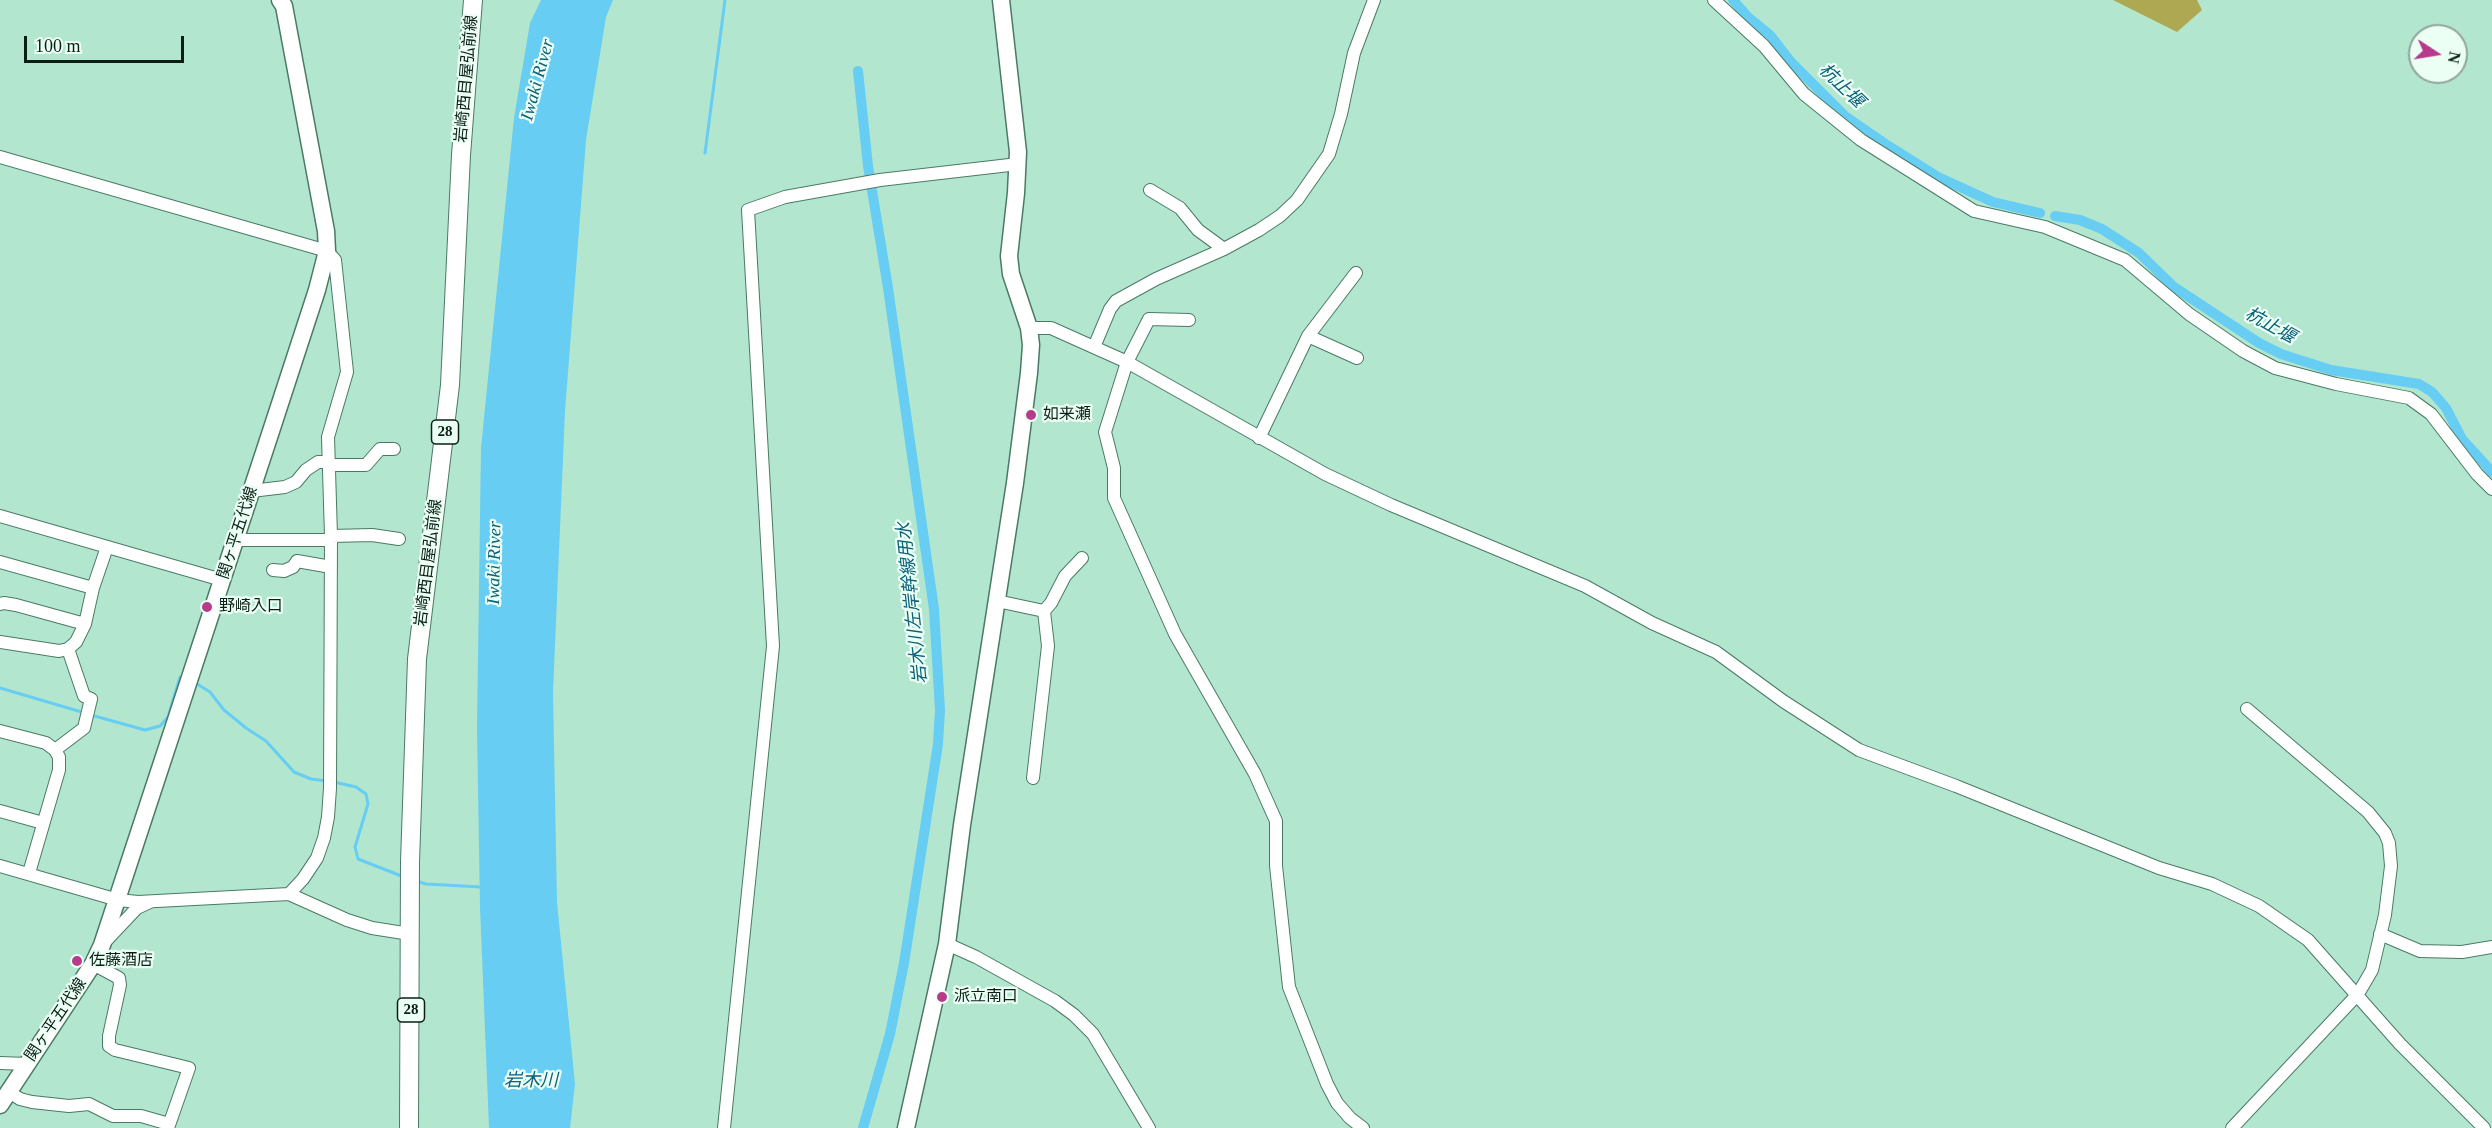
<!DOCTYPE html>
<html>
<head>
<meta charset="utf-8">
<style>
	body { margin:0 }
	#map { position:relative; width:2492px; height:1128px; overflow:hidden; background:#b3e6ce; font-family:"Times New Roman",serif }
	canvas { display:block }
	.north { position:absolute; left:2408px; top:24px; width:60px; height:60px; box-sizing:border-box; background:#ebfff5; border:2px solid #91a59c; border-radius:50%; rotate:102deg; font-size:16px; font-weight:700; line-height:24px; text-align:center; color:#0b1f17 }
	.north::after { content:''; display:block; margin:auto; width:21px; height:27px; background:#b83b8b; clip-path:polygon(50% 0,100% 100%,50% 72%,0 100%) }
	.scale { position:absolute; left:24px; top:36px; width:160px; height:27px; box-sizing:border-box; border:3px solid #0b1f17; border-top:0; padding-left:8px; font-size:18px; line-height:21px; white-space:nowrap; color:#0b1f17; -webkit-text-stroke:4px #ebfff5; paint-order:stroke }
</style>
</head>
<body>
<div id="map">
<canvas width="2492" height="1128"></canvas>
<div class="north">N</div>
<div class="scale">100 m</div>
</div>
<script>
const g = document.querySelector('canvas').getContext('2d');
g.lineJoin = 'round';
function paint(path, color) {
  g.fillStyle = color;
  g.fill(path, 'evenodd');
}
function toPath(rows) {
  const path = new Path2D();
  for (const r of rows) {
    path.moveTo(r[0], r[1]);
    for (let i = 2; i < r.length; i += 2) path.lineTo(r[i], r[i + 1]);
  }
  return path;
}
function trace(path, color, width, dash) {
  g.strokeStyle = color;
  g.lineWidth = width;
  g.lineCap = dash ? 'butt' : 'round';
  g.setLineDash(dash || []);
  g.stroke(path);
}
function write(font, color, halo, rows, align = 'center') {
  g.font = font + ' "Times New Roman","Noto Sans JP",serif';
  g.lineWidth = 4.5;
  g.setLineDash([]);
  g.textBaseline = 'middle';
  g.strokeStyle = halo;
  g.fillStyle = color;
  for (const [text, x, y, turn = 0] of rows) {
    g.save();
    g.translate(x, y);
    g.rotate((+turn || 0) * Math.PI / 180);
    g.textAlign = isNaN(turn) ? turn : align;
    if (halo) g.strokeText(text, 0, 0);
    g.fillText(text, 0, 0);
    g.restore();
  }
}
paint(toPath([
	[2113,0,2197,0,2202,10,2177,32]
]), '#aea852');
paint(toPath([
	[541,0,613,0,606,17,586,140,565,411,553,692,557,902,575,1084,570,1128,489,1128,480,907,477,727,481,448,514,118,530,23]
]), '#67cdf3');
trace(toPath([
	[705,153,725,0],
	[194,682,210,692,224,710,246,728,266,741,294,772,311,779,327,781],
	[0,688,85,713],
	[91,715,145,730,160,726,168,717,180,677,185,679],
	[334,782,356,787,366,794,368,804,355,847,358,859,404,877],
	[416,881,426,884,481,887]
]), '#67cdf3', 3);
trace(toPath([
	[1733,0,1748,17,1770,35,1791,62,1845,116,1887,145,1938,177,1993,202,2040,213],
	[858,71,868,166,888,288,934,609,940,710,938,744,904,963,890,1034,863,1128],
	[2055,216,2080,220,2102,229,2139,253,2174,287,2259,343,2281,354,2331,370,2419,384,2432,392,2446,408,2462,439,2492,472]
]), '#67cdf3', 10);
const street = toPath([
	[1714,0,1764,46,1804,94,1861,140,1974,211,2045,227,2125,260,2189,314,2243,351,2275,368,2336,384,2409,398,2431,414,2477,474,2492,489],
	[0,157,327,251,335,260,347,372,328,437,331,536,330,788,328,817,324,838,317,858,303,879,289,894,138,902,118,900,0,866],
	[1150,190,1180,208,1198,230,1224,249],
	[1189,320,1149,319,1127,362,1105,432,1114,468,1114,498,1175,634,1255,774,1276,821,1276,866,1289,987,1327,1084,1337,1103,1350,1118,1363,1128],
	[1029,328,1051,328,1127,362,1325,474,1391,505,1585,586,1652,623,1716,652,1783,701,1859,750,1956,786,2159,868,2212,884,2259,906,2308,940,2400,1044,2484,1128],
	[1308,336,1357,358],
	[1094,347,1110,309,1116,301,1156,279,1224,249,1259,230,1280,216,1297,200,1329,154,1341,114,1354,53,1374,0],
	[1259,438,1308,336,1356,273],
	[330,465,366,465,380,449,394,449],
	[251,491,285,487,296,482,306,470,318,462,329,462],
	[0,516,222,580],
	[331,536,372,535,399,539],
	[235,540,331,540],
	[0,562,93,588],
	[273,570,284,571,293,567,297,561,331,567],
	[997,601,1044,611],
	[0,604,4,603,16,605,85,624],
	[0,642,59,651,68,649,76,642,85,624,93,588,107,547],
	[0,731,46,743,55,750,59,757,59,770,29,873],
	[55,750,84,728,91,699,84,696,68,649],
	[1033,778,1048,646,1044,611,1051,603,1065,576,1082,558],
	[0,811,43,823],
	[289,894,347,920,372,928,410,934],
	[2380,934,2420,951,2462,952,2492,947],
	[103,944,137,908,150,902],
	[947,944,976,957,1055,1001,1074,1015,1093,1034,1149,1128],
	[93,964,119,978,120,985,109,1036,109,1046,115,1050,189,1068,168,1128],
	[0,1063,27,1064],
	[9,1092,20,1099,32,1102,69,1106,89,1104,113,1116,141,1116,169,1124],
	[724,1128,773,646,748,210,785,197,880,180,1018,164],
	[2232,1128,2358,994,2372,970,2385,915,2391,866,2389,843,2385,833,2368,812,2247,709]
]);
const secondary = toPath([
	[0,1105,93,964,102,945,273,425,317,290,327,251,326,231,284,6,280,0],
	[906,1128,947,944,962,825,1015,483,1029,373,1031,345,1029,328,1011,274,1009,256,1016,193,1018,152,1001,0]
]);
const primary = toPath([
	[409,1128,410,862,417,659,450,385,461,155,473,0]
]);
trace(street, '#4a7a66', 14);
trace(secondary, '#4a7a66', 19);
trace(primary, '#4a7a66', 20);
trace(street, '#fff', 12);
trace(secondary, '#fff', 16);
trace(primary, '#fff', 18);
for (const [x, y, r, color] of [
	[1031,415,6,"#b83b8b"],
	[207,607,6,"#b83b8b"],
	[77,961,6,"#b83b8b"],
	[942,997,6,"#b83b8b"]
]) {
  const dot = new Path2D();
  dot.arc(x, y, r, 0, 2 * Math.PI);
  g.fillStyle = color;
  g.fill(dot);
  trace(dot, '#ebfff5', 2);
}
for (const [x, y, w] of [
	[445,432,27],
	[411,1010,27]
]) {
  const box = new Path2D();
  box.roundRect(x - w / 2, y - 12, w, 24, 4.5);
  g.fillStyle = '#ebfff5';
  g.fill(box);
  trace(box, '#0b1f17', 1.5);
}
write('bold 15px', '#0b1f17', null, [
	["28",445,432],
	["28",411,1010]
]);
write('16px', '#0b1f17', '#ebfff5', [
	["岩崎西目屋弘前線",467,79,-85],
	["関ヶ平五代線",238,533,-72],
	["岩崎西目屋弘前線",429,563,-83],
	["関ヶ平五代線",56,1020,-56]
]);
write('16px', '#0b1f17', '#ebfff5', [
	["如来瀬",1043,415],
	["野崎入口",219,607],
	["佐藤酒店",89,961],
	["派立南口",954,997]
], 'left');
write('italic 18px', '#0c617b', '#ebfff5', [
	["Iwaki River",538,80,-75],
	["杭止堰",1841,86,44],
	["杭止堰",2270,326,29],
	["Iwaki River",495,563,-89],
	["岩木川左岸幹線用水",913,603,-96],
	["岩木川",531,1081]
]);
</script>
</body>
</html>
